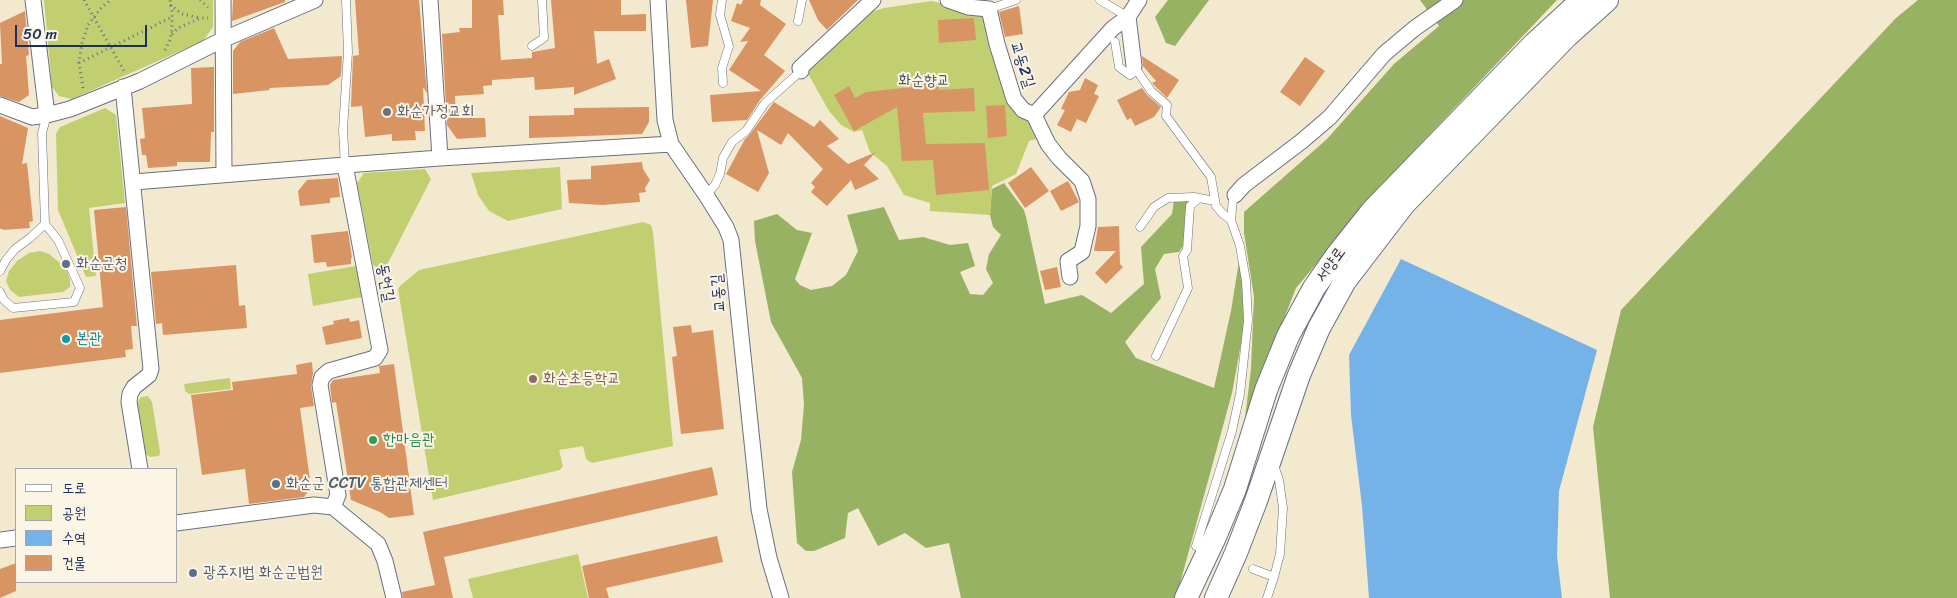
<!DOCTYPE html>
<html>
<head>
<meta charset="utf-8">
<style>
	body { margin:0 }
	#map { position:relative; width:1957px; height:598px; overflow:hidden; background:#f3e9ce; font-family:Sriracha,"Poor Story",sans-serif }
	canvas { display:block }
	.legend { position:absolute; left:15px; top:468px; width:162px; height:115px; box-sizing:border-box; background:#fcf5e5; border:1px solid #a2a6af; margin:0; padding:6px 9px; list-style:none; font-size:15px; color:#1b2f5e }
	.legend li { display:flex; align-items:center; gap:10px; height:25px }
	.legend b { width:25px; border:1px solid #a2a6af }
	.scale { position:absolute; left:15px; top:25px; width:132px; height:22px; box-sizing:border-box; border:2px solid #1b2f5e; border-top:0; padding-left:6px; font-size:15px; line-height:18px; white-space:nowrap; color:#1b2f5e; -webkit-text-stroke:4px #fcf5e5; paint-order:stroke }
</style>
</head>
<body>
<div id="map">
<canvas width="1957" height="598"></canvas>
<ul class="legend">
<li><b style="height:6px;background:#fff"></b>도로</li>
<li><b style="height:14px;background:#c1cf71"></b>공원</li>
<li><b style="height:14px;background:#75b2e7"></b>수역</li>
<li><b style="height:14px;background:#d99464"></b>건물</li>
</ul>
<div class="scale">50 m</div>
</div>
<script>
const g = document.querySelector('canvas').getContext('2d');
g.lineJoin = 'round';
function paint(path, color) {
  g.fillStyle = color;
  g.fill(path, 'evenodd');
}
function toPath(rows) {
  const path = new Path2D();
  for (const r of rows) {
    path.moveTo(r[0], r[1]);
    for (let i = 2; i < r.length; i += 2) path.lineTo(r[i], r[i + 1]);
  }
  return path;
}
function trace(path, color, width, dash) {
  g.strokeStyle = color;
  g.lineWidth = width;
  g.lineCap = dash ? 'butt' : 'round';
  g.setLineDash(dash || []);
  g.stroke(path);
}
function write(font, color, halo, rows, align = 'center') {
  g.font = font + ' Sriracha,"Poor Story",sans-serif';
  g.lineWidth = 4;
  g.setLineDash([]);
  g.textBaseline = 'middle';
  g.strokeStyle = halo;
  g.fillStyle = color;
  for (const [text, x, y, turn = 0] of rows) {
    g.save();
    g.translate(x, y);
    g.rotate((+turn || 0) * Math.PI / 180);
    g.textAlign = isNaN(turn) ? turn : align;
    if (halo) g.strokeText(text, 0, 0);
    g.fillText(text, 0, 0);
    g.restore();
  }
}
paint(toPath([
	[44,0,213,0,213,27,203,41,72,99,59,96,52,87],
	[932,1,983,14,1036,139,1029,141,1016,174,992,186,990,215,930,211,930,203,904,195,887,166,870,152,862,130,854,132,841,125,829,111,806,70,868,13,884,8],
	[105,108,116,115,125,203,89,208,96,276,86,277,58,210,56,134,60,127],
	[560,167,562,209,508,221,489,211,478,195,471,173],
	[425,169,431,179,388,263,379,269,373,265,357,183,364,173],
	[643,222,651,225,653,232,673,446,592,463,586,459,583,446,559,450,563,466,560,470,433,500,398,289,400,286,419,270],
	[40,251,49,254,66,268,70,279,70,287,63,292,19,297,10,290,6,281,9,271,17,261,29,253],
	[356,266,362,297,313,306,308,274],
	[230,378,231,389,189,394,185,391,184,384],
	[148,396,152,402,160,452,159,456,150,457,144,453,136,405,141,397],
	[578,554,588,598,473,598,468,579]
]), '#c1cf71');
paint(toPath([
	[1168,0,1209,0,1175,46,1166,43,1155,17],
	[1420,0,1557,0,1393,173,1296,288,1245,418,1251,369,1254,297,1244,233,1244,212,1327,139,1394,64,1439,26],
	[1918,0,1957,0,1957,598,1610,598,1593,427,1621,310,1896,18],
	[1004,183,1024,210,1026,217,1045,304,1082,295,1111,313,1144,284,1141,247,1172,214,1174,200,1188,200,1183,246,1179,252,1164,254,1155,269,1161,298,1125,342,1136,358,1214,388,1231,311,1239,261,1243,283,1245,322,1232,393,1176,598,961,598,949,543,926,548,905,533,878,546,858,508,848,513,845,538,814,551,806,551,797,543,792,472,801,440,804,405,802,378,771,322,755,241,754,221,777,214,797,230,812,233,795,279,800,285,811,290,832,286,846,275,858,251,847,215,884,207,899,240,923,237,950,245,968,243,975,266,960,272,970,294,983,295,993,283,986,269,989,254,1001,235,993,227,990,215,992,189]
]), '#98b263');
paint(toPath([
	[1401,259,1597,350,1559,491,1557,556,1562,598,1369,598,1362,506,1351,415,1349,355]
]), '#75b2e7');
paint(toPath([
	[233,0,285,0,285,2,232,21],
	[355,0,419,0,427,93,423,87,425,131,415,131,416,140,392,141,392,134,365,137,362,106,351,107,353,56,359,55],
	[472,0,503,0,504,15,498,15,501,60,532,58,532,52,555,48,551,0,621,0,621,15,646,14,646,31,594,31,597,64,609,59,616,79,574,95,574,87,535,90,534,77,492,80,492,85,483,86,484,94,455,96,456,118,485,118,486,137,457,139,447,125,442,34,460,32,459,28,472,28],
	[686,0,713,0,708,46,691,48],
	[743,0,761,0,760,5,786,24,764,55,785,71,760,100,747,120,712,122,710,95,761,91,729,70,748,41,740,42,750,28,731,21,737,3,741,5],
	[809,0,858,0,827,30,818,20],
	[1019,6,1023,34,1005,37,999,12],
	[25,11,29,55,26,56,29,95,19,102,0,96,0,64,2,64,0,23],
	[974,18,976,40,939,43,938,20],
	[274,28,288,59,342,56,341,76,328,85,269,88,270,90,233,94,233,51,240,42],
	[1142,56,1179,80,1167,98,1152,83,1156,81,1143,66],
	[1305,57,1325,71,1300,106,1280,92],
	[214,67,214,132,211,132,210,162,177,162,177,166,148,168,146,155,142,155,140,139,145,138,142,108,192,104,191,68],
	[938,76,939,90,974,88,975,111,923,113,926,144,985,143,989,190,936,195,933,160,902,161,897,107,854,131,834,95,849,86,855,98,866,92,913,87,912,79],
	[1085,78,1098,85,1094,94,1099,96,1086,123,1077,119,1071,132,1057,125,1065,110,1061,109,1069,92,1080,90],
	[1142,88,1147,95,1161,107,1154,117,1135,126,1131,118,1127,120,1117,100],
	[774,102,814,127,820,120,839,139,827,146,848,164,876,152,864,165,879,179,855,190,851,180,827,206,811,192,815,187,811,183,823,169,788,133,781,145,757,130,769,173,758,192,726,174,745,139,750,134],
	[1005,105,1007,136,988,138,986,106],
	[649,107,649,122,642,134,529,138,529,116,574,115,574,108],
	[0,116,28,128,22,164,27,163,33,221,29,222,30,228,3,230,3,229,0,229],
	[642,162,643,169,650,180,645,188,646,192,639,193,640,202,603,205,569,203,567,180,591,179,591,166],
	[1031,167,1049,191,1025,208,1008,183],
	[338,178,340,197,330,198,330,203,300,206,298,191,307,180],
	[1068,181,1079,202,1061,211,1050,191],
	[126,207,137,326,131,326,133,349,125,350,126,357,0,373,0,320,103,307,94,210],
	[1119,226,1120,264,1123,267,1106,284,1095,273,1116,251,1094,251,1098,227],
	[348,231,352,258,351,258,351,264,327,267,326,262,314,263,311,235],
	[236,265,239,306,245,305,247,328,163,335,162,323,156,324,151,272],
	[1057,267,1061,287,1045,290,1040,271],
	[349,318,350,322,359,320,362,338,326,345,322,327,334,324,333,321],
	[691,325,692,333,713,330,724,429,681,434,672,357,677,356,673,327],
	[312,362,313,374,311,386,314,406,300,408,311,487,304,497,249,504,245,469,202,475,191,395,233,390,232,382,297,374,296,365],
	[394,364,414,515,389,518,380,512,351,500,336,402,332,403,330,385,333,380,380,373,379,366],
	[712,467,718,495,444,557,453,598,403,598,402,592,435,585,423,532],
	[717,536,723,562,606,588,609,598,589,598,582,566],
	[16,563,16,591,0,598,0,569]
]), '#d99464');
const lane = toPath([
	[722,0,720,15,729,46,722,68,723,83],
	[1100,0,1128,17],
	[989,9,1016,0],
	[798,21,802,0],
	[1115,42,1119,67,1130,75,1137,70],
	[532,46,544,38,542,0],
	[1134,66,1151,91,1167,105,1166,116,1211,177,1216,206,1223,214,1231,220],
	[345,165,343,130,348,52,346,0],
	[706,195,715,185,720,174,723,158,732,142,746,131,765,103,801,71],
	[1140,227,1154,207,1168,198,1194,197,1215,201],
	[0,271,6,260,15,249,30,238,45,224],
	[0,292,4,300,13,308,74,302,80,288,58,240,45,224,42,133,47,115],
	[1156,356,1188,288,1183,256,1187,250,1190,206,1199,198],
	[1206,550,1196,546,1232,431,1240,394,1248,320,1246,281,1240,246,1231,220,1233,199,1235,195],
	[1253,569,1274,577],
	[1267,598,1274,577,1280,554,1283,508,1279,480,1274,465]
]);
const street = toPath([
	[33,0,47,115],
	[223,0,224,174],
	[658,0,665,120,671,144,706,195,726,227,731,240,759,509,769,558,781,598],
	[948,0,968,7,989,9,997,44,1014,99,1023,110,1034,115,1048,144,1059,158,1082,181,1088,199,1088,226,1082,252,1068,261,1070,277],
	[1134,66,1128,17,1139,0],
	[801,71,800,68,873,0],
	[123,87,151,369,149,375,134,387,130,394,129,402,140,469],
	[0,105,32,117,47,115,70,109,140,81,222,40,315,0],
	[1034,115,1113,28,1128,17],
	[440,158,671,144],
	[134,182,345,165],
	[1235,195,1244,185,1302,141,1330,117,1384,54,1415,28,1455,0],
	[176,523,314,505,333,507],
	[0,540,16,538],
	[394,598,385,561,378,544,333,507,338,495,320,385,322,377,329,371,375,358,380,350,345,165,440,158,430,0]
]);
const secondary = toPath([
	[1186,598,1215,537,1235,489,1266,390,1288,336,1314,288,1337,255,1372,211,1535,43,1582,0],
	[1216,598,1236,553,1256,501,1299,375,1319,328,1345,281,1404,204,1567,36,1607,0]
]);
trace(lane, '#677085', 9);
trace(street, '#677085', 17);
trace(secondary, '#677085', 24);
trace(toPath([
	[84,0,124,71],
	[200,0,208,7],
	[170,5,182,14,200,18],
	[172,34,178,28,201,18,208,18],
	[165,50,170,40,172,30,172,12,170,0],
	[79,63,172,17],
	[83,88,79,63,82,43,88,25,102,7,111,0]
]), '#677085', 3, [1, 4]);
trace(lane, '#fff', 8);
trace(street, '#fff', 15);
trace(secondary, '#fff', 22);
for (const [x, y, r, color] of [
	[387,112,5,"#6b7280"],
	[66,264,5,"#5c6f8a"],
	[66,339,5,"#0f9aa8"],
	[533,379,5,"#8d6e63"],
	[373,440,5,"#2e9e5b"],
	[276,484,5,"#5c6f8a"],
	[193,573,5,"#5c6f8a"]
]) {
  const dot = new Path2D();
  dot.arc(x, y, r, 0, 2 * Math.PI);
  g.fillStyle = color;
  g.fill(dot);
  trace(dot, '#fcf5e5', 2);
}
write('16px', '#1b2f5e', '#fcf5e5', [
	["교동2길",1022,65,72],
	["서양로",1331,265,-54],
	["동헌길",385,283,79],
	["교동길",719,293,-95]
]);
write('16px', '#445763', '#fcf5e5', [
	["화순향교",924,81]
]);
write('16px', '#5b616d', '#fcf5e5', [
	["화순가정교회",397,112]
], 'left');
write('16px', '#4e5e75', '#fcf5e5', [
	["화순군청",76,264],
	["화순군 CCTV 통합관제센터",286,484],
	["광주지법 화순군법원",203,573]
], 'left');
write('16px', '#0d838f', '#fcf5e5', [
	["본관",76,339]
], 'left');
write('16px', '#785e54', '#fcf5e5', [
	["화순초등학교",543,379]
], 'left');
write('16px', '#27864d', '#fcf5e5', [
	["한마음관",383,440]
], 'left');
</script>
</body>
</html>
